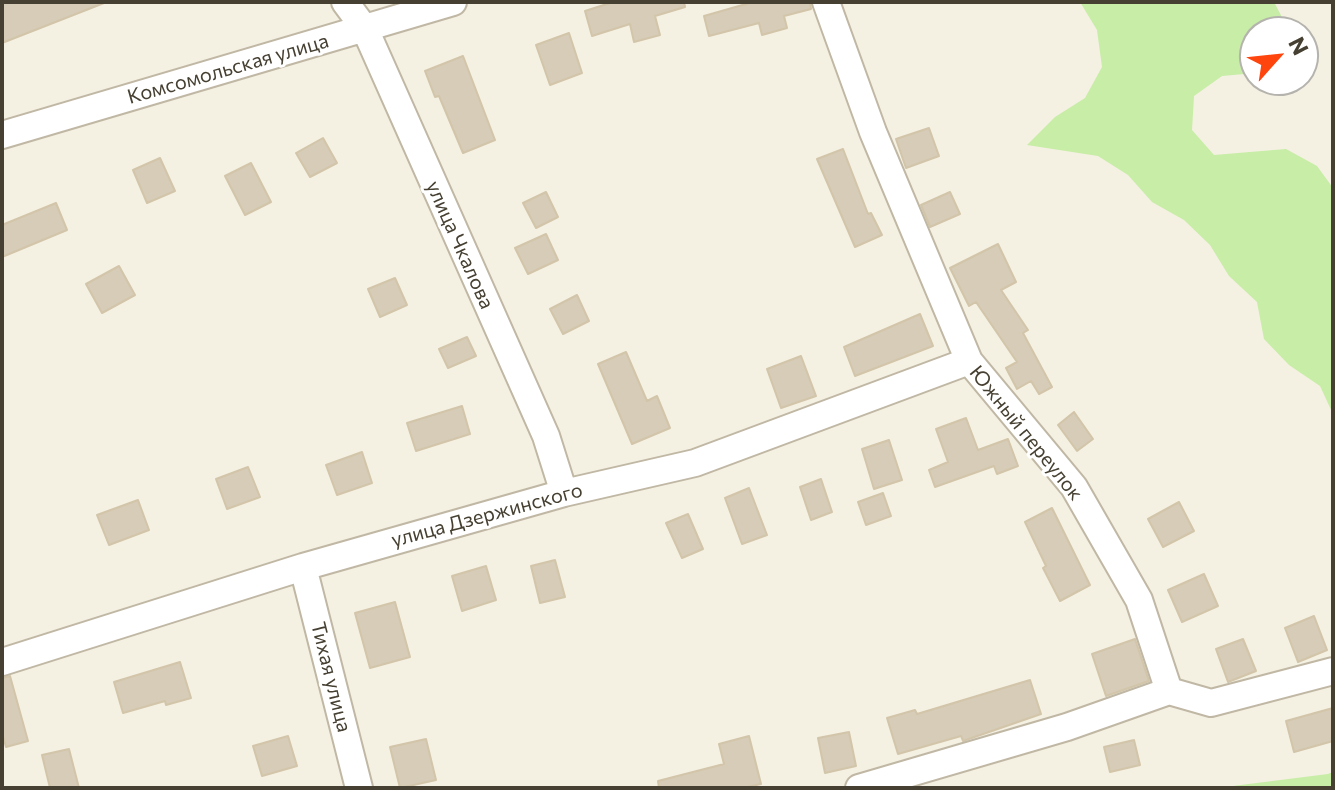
<!DOCTYPE html>
<html>
<head>
<meta charset="utf-8">
<style>
	body { margin:0 }
	#map { position:relative; width:1335px; height:790px; overflow:hidden; background:#f4f0e2; font-family:Commissioner,sans-serif }
	canvas { display:block }
	.frame { position:absolute; inset:0; border:4px solid #464032; pointer-events:none }
	.north { position:absolute; left:1239px; top:16px; width:80px; height:80px; box-sizing:border-box; background:#fff; border:2px solid #b5b3ad; border-radius:50%; rotate:63deg; font-size:22px; font-weight:700; line-height:32px; text-align:center; color:#464032 }
	.north::after { content:''; display:block; margin:auto; width:28px; height:36px; background:#ff450e; clip-path:polygon(50% 0,100% 100%,50% 72%,0 100%) }
</style>
</head>
<body>
<div id="map">
<canvas width="1335" height="790"></canvas>
<div class="frame"></div>
<div class="north">N</div>
</div>
<script>
const g = document.querySelector('canvas').getContext('2d');
g.lineJoin = 'round';
function paint(path, color) {
  g.fillStyle = color;
  g.fill(path, 'evenodd');
}
function toPath(rows) {
  const path = new Path2D();
  for (const r of rows) {
    path.moveTo(r[0], r[1]);
    for (let i = 2; i < r.length; i += 2) path.lineTo(r[i], r[i + 1]);
  }
  return path;
}
function trace(path, color, width, dash) {
  g.strokeStyle = color;
  g.lineWidth = width;
  g.lineCap = dash ? 'butt' : 'round';
  g.setLineDash(dash || []);
  g.stroke(path);
}
function write(font, color, halo, rows, align = 'center') {
  g.font = font + ' Commissioner,sans-serif';
  g.lineWidth = 6;
  g.setLineDash([]);
  g.textBaseline = 'middle';
  g.strokeStyle = halo;
  g.fillStyle = color;
  for (const [text, x, y, turn = 0] of rows) {
    g.save();
    g.translate(x, y);
    g.rotate((+turn || 0) * Math.PI / 180);
    g.textAlign = isNaN(turn) ? turn : align;
    if (halo) g.strokeText(text, 0, 0);
    g.fillText(text, 0, 0);
    g.restore();
  }
}
paint(toPath([
	[1080,2,1274,2,1285,23,1285,32,1255,32,1255,73,1222,76,1194,96,1192,130,1214,155,1286,149,1317,166,1333,188,1333,414,1320,386,1289,365,1264,339,1257,302,1229,276,1210,245,1184,220,1152,202,1128,175,1098,156,1027,145,1055,117,1085,98,1102,67,1097,30],
	[1333,772,1333,788,1217,788,1328,774]
]), '#c7eda6');
const building = toPath([
	[2,2,104,2,104,3,2,43,2,2],
	[613,2,684,2,685,7,655,16,660,35,634,42,630,24,592,36,585,11,613,2],
	[753,2,810,2,811,9,784,16,787,28,762,35,759,23,709,36,704,16,753,2],
	[569,33,582,73,550,85,536,45,569,33],
	[463,56,495,140,463,153,439,96,435,97,425,71,463,56],
	[929,128,939,156,906,168,896,139,929,128],
	[323,138,337,163,310,177,296,153,323,138],
	[843,149,868,214,871,213,882,235,855,247,817,159,843,149],
	[160,158,175,191,147,203,133,170,160,158],
	[251,163,271,202,245,215,225,176,251,163],
	[546,192,558,217,536,228,523,203,546,192],
	[950,192,960,214,930,227,921,205,950,192],
	[56,203,67,230,2,257,2,225,56,203],
	[546,234,558,260,528,274,515,248,546,234],
	[998,244,1016,282,1001,290,1028,330,1023,333,1052,387,1039,394,1031,381,1017,389,1006,368,1017,362,976,302,969,306,950,268,998,244],
	[119,266,135,295,102,313,86,284,119,266],
	[395,278,407,305,380,317,368,289,395,278],
	[577,295,589,321,563,334,550,309,577,295],
	[920,314,933,346,855,376,844,347,920,314],
	[467,337,476,356,448,368,439,349,467,337],
	[626,352,647,401,657,396,670,428,632,444,598,364,626,352],
	[801,356,816,396,781,408,767,369,801,356],
	[462,406,470,434,416,451,407,423,462,406],
	[1074,412,1093,439,1077,451,1058,425,1074,412],
	[966,418,978,450,1008,439,1018,466,997,474,994,466,935,487,929,470,948,462,936,429,966,418],
	[889,440,902,480,874,489,862,449,889,440],
	[362,452,372,483,337,495,326,465,362,452],
	[248,467,260,497,227,509,216,479,248,467],
	[821,479,832,512,811,520,800,487,821,479],
	[749,488,767,535,742,544,725,498,749,488],
	[883,493,891,516,866,525,858,502,883,493],
	[138,500,149,530,109,545,97,515,138,500],
	[1179,502,1194,531,1163,547,1148,519,1179,502],
	[1052,508,1090,585,1060,601,1043,568,1046,566,1025,522,1052,508],
	[688,514,703,549,682,558,666,523,688,514],
	[555,560,565,597,540,603,531,566,555,560],
	[486,566,496,600,462,611,452,576,486,566],
	[1204,574,1218,606,1182,622,1168,590,1204,574],
	[395,602,410,657,370,668,355,613,395,602],
	[1314,616,1327,650,1298,662,1285,628,1314,616],
	[1135,639,1149,681,1106,696,1092,654,1135,639],
	[1243,639,1256,671,1228,682,1216,649,1243,639],
	[180,662,191,698,166,705,165,701,123,713,114,682,180,662],
	[10,676,28,741,6,747,2,733,2,678,10,676],
	[1030,680,1041,714,963,741,961,736,898,754,887,718,915,710,917,714,1030,680],
	[1333,708,1333,741,1294,752,1286,721,1333,708],
	[849,732,856,766,825,773,818,738,849,732],
	[288,736,297,766,262,776,253,746,288,736],
	[749,736,761,784,743,788,659,788,658,781,724,764,719,744,749,736],
	[426,739,436,780,400,788,390,747,426,739],
	[1134,740,1140,765,1110,772,1104,747,1134,740],
	[69,749,79,788,50,788,42,755,69,749]
]);
paint(building, '#d6ccb7');
trace(building, '#d2c5a9', 2);
const minor = toPath([
	[345,2,365,29,546,436,564,493],
	[826,2,873,132,969,361,1074,487,1139,600,1169,691],
	[2,135,453,2],
	[303,567,359,788],
	[2,662,303,567,564,493,695,463,969,361],
	[1169,691,1211,703,1333,671],
	[859,788,1067,727,1169,691]
]);
trace(minor, '#c0b8a4', 30);
trace(minor, '#fff', 26);
write('20px', '#464032', '#fff', [
	["Комсомольская улица",228,69,-16],
	["улица Чкалова",460,245,66],
	["Южный переулок",1026,433,51],
	["улица Дзержинского",487,515,-15],
	["Тихая улица",331,677,76]
]);
</script>
</body>
</html>
